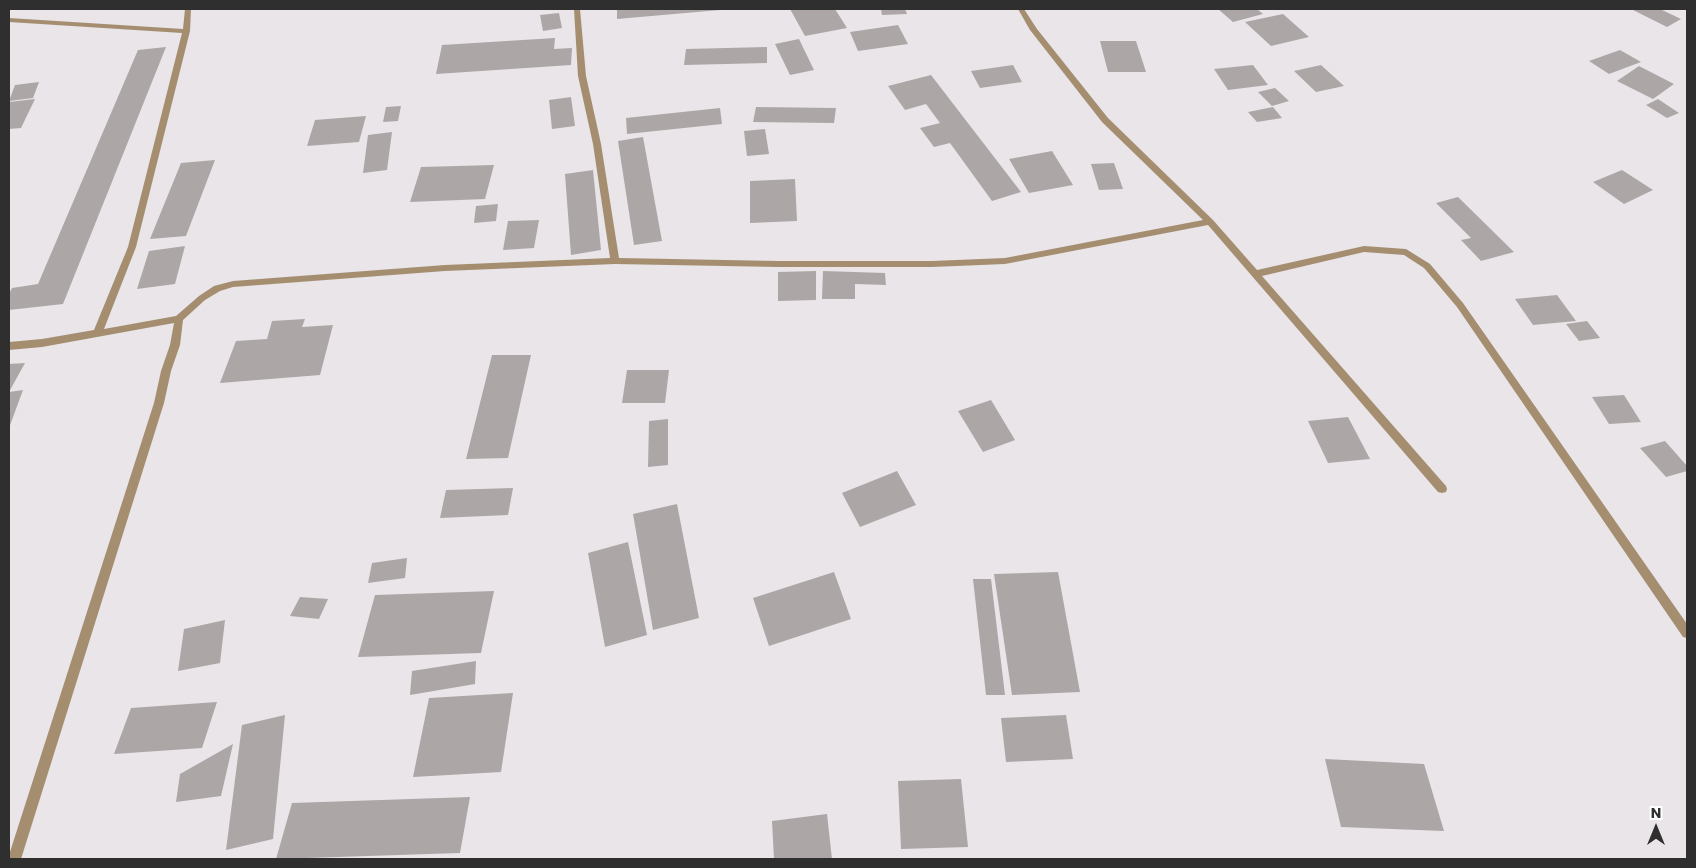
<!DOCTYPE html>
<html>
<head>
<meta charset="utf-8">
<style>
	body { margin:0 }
	#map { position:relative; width:1696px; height:868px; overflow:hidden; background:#e9e5e9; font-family:Poppins,sans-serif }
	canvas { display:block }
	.frame { position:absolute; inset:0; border:10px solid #302f30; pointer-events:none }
	.north { position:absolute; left:1631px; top:803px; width:50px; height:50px; -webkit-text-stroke:4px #fff; paint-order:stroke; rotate:0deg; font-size:14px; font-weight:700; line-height:20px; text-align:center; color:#302f30 }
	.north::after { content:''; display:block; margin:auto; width:18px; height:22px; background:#302f30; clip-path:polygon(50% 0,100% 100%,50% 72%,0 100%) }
</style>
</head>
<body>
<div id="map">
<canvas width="1696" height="868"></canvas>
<div class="frame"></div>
<div class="north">N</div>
</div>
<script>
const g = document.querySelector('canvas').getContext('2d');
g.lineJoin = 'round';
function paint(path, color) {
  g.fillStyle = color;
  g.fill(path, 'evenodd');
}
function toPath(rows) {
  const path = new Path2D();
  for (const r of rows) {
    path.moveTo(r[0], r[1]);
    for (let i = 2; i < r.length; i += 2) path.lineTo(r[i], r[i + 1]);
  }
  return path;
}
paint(toPath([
	[617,9,720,9,720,10,617,19],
	[790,9,835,9,847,28,805,36],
	[881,9,905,9,907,14,882,15],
	[1218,9,1257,9,1263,14,1233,22],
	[1631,9,1660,9,1681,19,1667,27],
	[559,13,562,28,543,31,540,15],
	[1283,14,1309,37,1271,46,1245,22],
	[898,25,908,44,858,51,850,32],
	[555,38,554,49,572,48,571,65,436,74,442,45],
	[799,39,814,70,790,75,775,44],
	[1100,41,1136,41,1146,72,1108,72],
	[166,47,63,304,9,310,9,294,12,288,38,284,138,50],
	[767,47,767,63,684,65,686,49],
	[1620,50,1641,62,1609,74,1589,61],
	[1013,65,1022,82,980,88,971,71],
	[1253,65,1268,85,1228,90,1214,69],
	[1321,65,1344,86,1316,92,1294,71],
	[1639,66,1674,84,1653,99,1617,81],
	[931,75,1021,192,992,201,950,143,934,147,920,128,940,123,926,104,905,110,888,86],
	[39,82,33,98,9,101,15,85],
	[1275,88,1289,101,1272,106,1258,92],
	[571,97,575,126,552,129,549,100],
	[35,99,21,128,9,129,9,102],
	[1658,99,1679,113,1667,118,1646,105],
	[401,106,398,121,383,122,386,107],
	[756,107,836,108,834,123,753,122],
	[1273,107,1282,118,1257,122,1248,112],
	[720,108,722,124,627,134,626,118],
	[366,116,359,142,307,146,315,120],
	[765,129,769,154,747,156,744,131],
	[392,132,387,170,363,173,368,135],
	[643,137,662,241,634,245,618,141],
	[1052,151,1073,185,1029,193,1009,159],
	[215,160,186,236,150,239,181,163],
	[1114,163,1123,189,1099,190,1091,164],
	[494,165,485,199,410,202,421,167],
	[593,170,601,250,571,255,565,174],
	[1622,170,1653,190,1624,204,1593,182],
	[795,179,797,221,750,223,750,181],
	[1458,197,1514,252,1481,261,1461,240,1471,238,1436,203],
	[498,204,496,221,474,223,476,206],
	[539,220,534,248,503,250,508,221],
	[185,246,175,284,137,289,149,251],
	[816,271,816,300,778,301,778,272],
	[823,271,885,273,886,285,855,284,855,299,822,299],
	[1557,295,1576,321,1533,325,1515,299],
	[305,319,302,327,333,325,320,375,220,383,236,341,267,339,272,321],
	[1587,321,1600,338,1579,341,1566,324],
	[492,355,531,355,508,458,466,459],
	[25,363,9,392,23,390,9,428,9,364],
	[627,370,669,370,665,403,622,403],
	[1624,395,1641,422,1609,424,1592,397],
	[991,400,1015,440,983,452,958,411],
	[1348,417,1370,459,1328,463,1308,421],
	[668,419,668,465,648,467,649,421],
	[1665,441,1687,466,1687,471,1666,477,1640,448],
	[897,471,916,505,860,527,842,493],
	[513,488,508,515,440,518,446,490],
	[677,504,699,618,653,630,633,514],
	[628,542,647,635,605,647,588,553],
	[407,558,405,578,368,583,372,563],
	[834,572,851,619,769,646,753,598],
	[1058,572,1080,692,1012,695,994,574],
	[973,579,991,579,1005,695,986,695],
	[494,591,481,653,358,657,375,595],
	[300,597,328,599,319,619,290,616],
	[225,620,220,663,178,671,184,629],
	[476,661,475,684,410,695,412,671],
	[513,693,501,772,413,777,429,698],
	[217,702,202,748,114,754,131,708],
	[285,715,273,839,226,850,242,725],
	[1066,715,1073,759,1006,762,1001,718],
	[233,744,221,796,176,802,180,774],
	[1325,759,1424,764,1444,831,1341,827],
	[961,779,968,847,901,849,898,781],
	[470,797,460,853,276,859,292,803],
	[827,814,832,859,774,859,772,821]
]), '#aca7a6');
paint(toPath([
	[185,9,191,9,190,31,136,247,104,329,176,316,199,296,214,286,233,281,445,265,610,258,593,144,578,76,574,9,580,9,586,76,601,144,619,258,778,261,932,261,1005,258,1203,220,1102,122,1030,30,1018,9,1024,9,1037,29,1108,118,1213,220,1257,270,1364,246,1406,249,1430,264,1463,303,1687,624,1687,638,1683,637,1457,307,1424,268,1404,255,1364,252,1262,276,1446,486,1447,489,1446,492,1442,493,1438,492,1208,225,1005,264,932,267,778,267,615,264,445,271,233,287,220,291,205,300,183,320,180,345,171,371,164,403,21,859,9,859,9,855,154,403,161,371,170,345,174,323,42,347,9,350,9,342,42,339,94,330,128,247,182,33,9,22,9,18,183,29,185,9]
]), '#a58e70');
</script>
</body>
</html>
